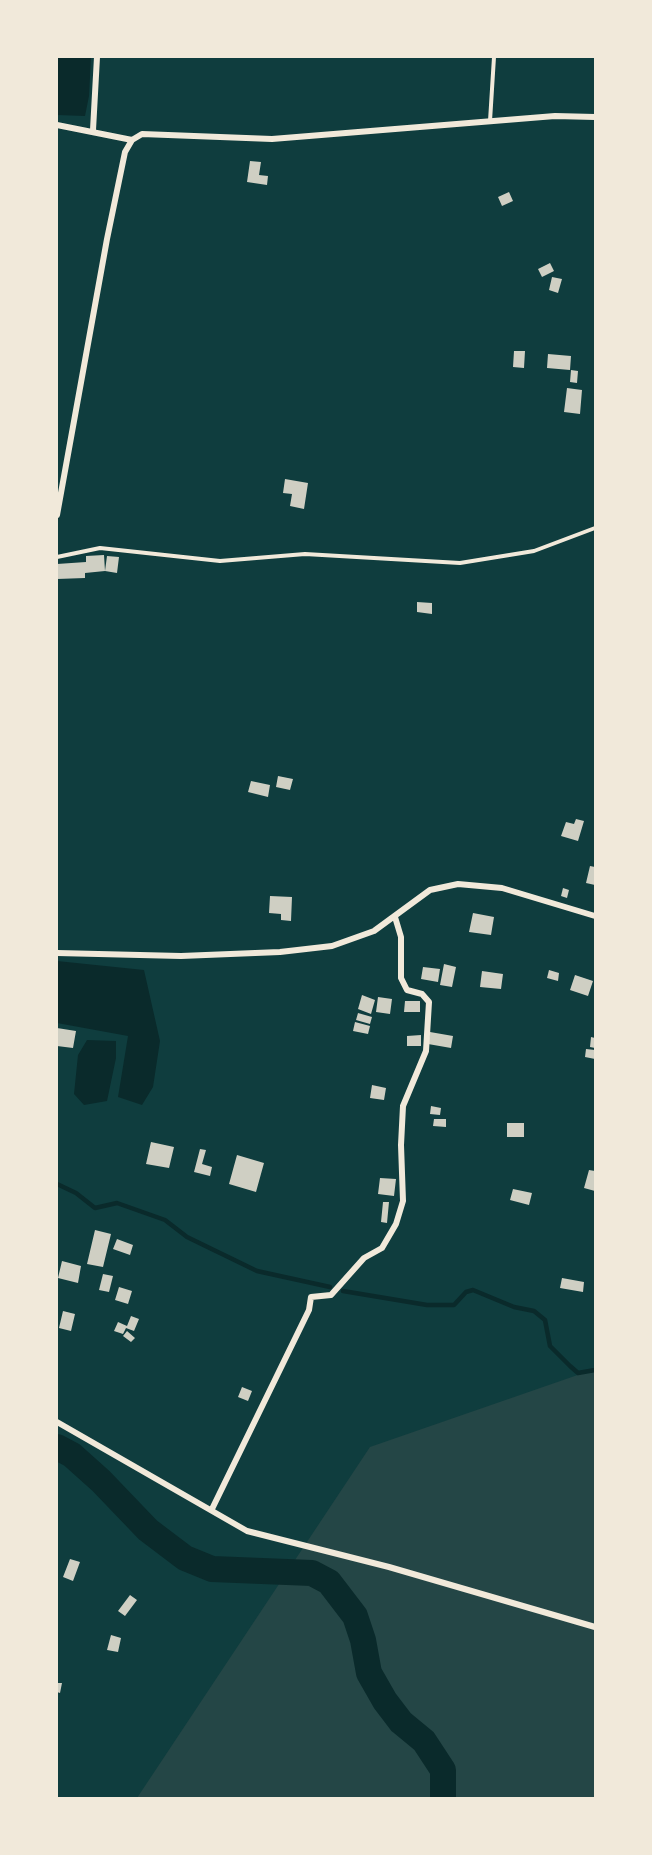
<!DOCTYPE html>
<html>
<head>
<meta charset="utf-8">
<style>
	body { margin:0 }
	#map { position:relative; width:652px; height:1855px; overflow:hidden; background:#0f3d3e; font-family:Lato,sans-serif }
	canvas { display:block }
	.frame { position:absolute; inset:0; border:58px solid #f1e9da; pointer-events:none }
</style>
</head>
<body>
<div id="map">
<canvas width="652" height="1855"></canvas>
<div class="frame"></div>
</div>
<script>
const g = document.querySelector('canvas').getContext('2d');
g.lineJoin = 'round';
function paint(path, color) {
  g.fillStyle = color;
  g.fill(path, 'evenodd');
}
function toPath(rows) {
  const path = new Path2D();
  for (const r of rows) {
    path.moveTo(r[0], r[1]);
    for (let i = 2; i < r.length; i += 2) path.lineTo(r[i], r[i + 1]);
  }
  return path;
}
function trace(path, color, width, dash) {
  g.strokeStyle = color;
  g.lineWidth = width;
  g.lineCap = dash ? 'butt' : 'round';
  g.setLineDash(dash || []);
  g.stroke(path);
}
paint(toPath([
	[595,1369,595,1798,137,1798,370,1447]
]), '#244646');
paint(toPath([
	[57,57,91,57,89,96,85,116,57,115],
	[57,961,144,970,160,1041,153,1087,142,1105,118,1097,128,1036,57,1023],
	[87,1040,116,1041,116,1058,107,1101,84,1105,74,1094,78,1055]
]), '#0a2a2b');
trace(toPath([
	[57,1184,76,1193,95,1208,117,1203,165,1220,187,1237,257,1271,330,1287],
	[343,1291,427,1305,454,1305,466,1292,473,1290,514,1307,534,1311,545,1320,550,1346,570,1366,578,1373,595,1370]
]), '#0a2a2b', 4.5);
trace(toPath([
	[57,1447,72,1455,101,1481,148,1530,185,1558,212,1569,312,1573,329,1582,355,1616,363,1640,369,1673,385,1701,401,1722,424,1741,443,1770,443,1798]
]), '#0a2a2b', 26);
paint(toPath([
	[250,161,261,162,259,175,268,176,267,185,247,182],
	[509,192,513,201,502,206,498,197],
	[550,263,554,271,542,277,538,269],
	[552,277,562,279,558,293,549,290],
	[514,351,525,351,524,368,513,367],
	[548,354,571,356,570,370,547,368],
	[571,370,578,371,577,383,570,382],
	[567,388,582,390,580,414,564,412],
	[285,479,308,483,304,509,290,506,292,494,283,493],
	[104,555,105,571,85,573,85,578,57,579,57,564,86,562,86,556],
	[107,556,119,557,117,573,105,571],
	[417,602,432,603,432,614,417,612],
	[278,776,293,779,290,790,276,787],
	[251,781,270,785,268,797,248,792],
	[576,819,584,821,578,841,561,836,566,822,574,824],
	[590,866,595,867,595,885,586,883],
	[563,888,569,890,567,898,561,896],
	[270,896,292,897,291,921,281,920,281,914,269,913],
	[473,913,494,917,491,935,469,932],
	[444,964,456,967,452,987,440,985],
	[423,967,440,969,438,982,421,979],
	[549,970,559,973,558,981,547,978],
	[482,971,503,974,501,989,480,987],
	[575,975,593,981,588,996,570,990],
	[362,995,375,1000,371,1014,358,1009],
	[378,997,392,999,390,1014,376,1012],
	[405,1001,420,1001,420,1012,404,1012],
	[358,1013,372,1017,370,1024,356,1020],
	[355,1022,370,1026,368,1034,353,1031],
	[57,1028,76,1031,73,1048,57,1046],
	[430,1032,453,1036,451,1048,428,1044],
	[421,1035,421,1046,407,1046,407,1036],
	[591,1037,595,1038,595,1048,590,1047],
	[586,1049,595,1050,595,1059,585,1057],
	[372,1085,386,1088,384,1100,370,1098],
	[431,1106,441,1108,440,1115,430,1114],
	[434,1119,446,1119,446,1127,433,1126],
	[507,1123,524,1123,524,1137,507,1137],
	[151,1142,174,1147,169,1168,146,1164],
	[200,1149,206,1150,202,1164,212,1167,210,1176,194,1172],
	[237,1155,264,1163,256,1192,229,1184],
	[589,1170,595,1171,595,1191,584,1188],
	[380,1178,396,1179,394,1196,378,1194],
	[513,1189,532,1193,529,1205,510,1200],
	[383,1202,389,1202,387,1223,381,1222],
	[95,1230,111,1234,103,1267,87,1264],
	[117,1239,133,1245,130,1255,113,1249],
	[62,1261,81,1266,78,1283,58,1278],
	[103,1274,113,1276,109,1292,99,1290],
	[562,1278,584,1282,583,1292,560,1288],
	[119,1287,132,1291,128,1304,115,1300],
	[63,1311,75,1314,71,1331,59,1328],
	[131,1316,139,1319,134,1331,126,1328,123,1334,114,1331,118,1322,127,1326],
	[127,1331,135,1338,131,1342,123,1336],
	[242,1387,252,1391,248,1401,238,1397],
	[70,1559,80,1562,73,1581,63,1577],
	[130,1595,137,1600,125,1616,118,1611],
	[111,1635,121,1638,118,1652,107,1650],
	[57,1683,62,1683,60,1693,57,1692]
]), '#cfcfc3');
trace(toPath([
	[490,121,494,57],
	[57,557,100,548,220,561,305,554,460,563,534,551,595,528]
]), '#f1e9da', 4);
trace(toPath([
	[57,125,132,140],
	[93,130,97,57],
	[57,515,107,239,125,152,132,140,142,134,272,139,555,116,595,117],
	[57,953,181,956,280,952,332,946,374,931,430,890,458,884,502,888,595,916],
	[57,1422,247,1531,389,1567,595,1627],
	[212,1509,309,1310,311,1297,331,1295,364,1258,382,1248,396,1224,403,1201,401,1145,403,1106,426,1051,429,1002,422,994,407,990,401,978,401,937,395,917]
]), '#f1e9da', 6);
</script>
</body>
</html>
